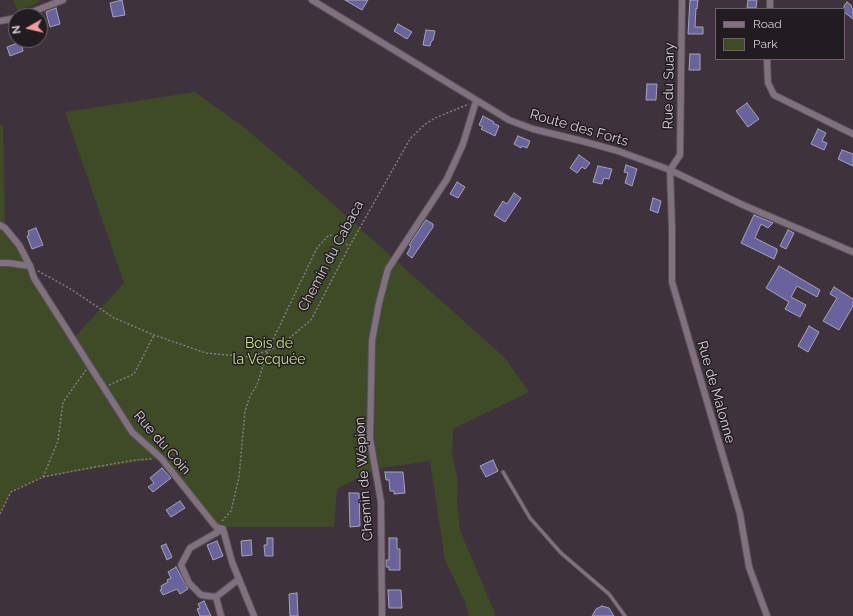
<!DOCTYPE html>
<html>
<head>
<meta charset="utf-8">
<style>
	body { margin:0 }
	#map { position:relative; width:853px; height:616px; overflow:hidden; background:#3e323d; font-family:Raleway,sans-serif }
	canvas { display:block }
	.legend { position:absolute; left:715px; top:8px; width:130px; height:52px; box-sizing:border-box; background:#221c21; border:1px solid #6a646a; margin:0; padding:5px 7px; list-style:none; font-size:12px; color:#d7cfd7 }
	.legend li { display:flex; align-items:center; gap:8px; height:20px }
	.legend b { width:20px; border:1px solid #6a646a }
	.north { position:absolute; left:8px; top:8px; width:40px; height:40px; box-sizing:border-box; background:#221c21; border:1px solid #6a646a; border-radius:50%; rotate:262deg; font-size:11px; font-weight:700; line-height:16px; text-align:center; color:#d7cfd7 }
	.north::after { content:''; display:block; margin:auto; width:14px; height:18px; background:#f59b9e; clip-path:polygon(50% 0,100% 100%,50% 72%,0 100%) }
</style>
</head>
<body>
<div id="map">
<canvas width="853" height="616"></canvas>
<ul class="legend">
<li><b style="height:5px;background:#7f717e"></b>Road</li>
<li><b style="height:11px;background:#3f4b27"></b>Park</li>
</ul>
<div class="north">N</div>
</div>
<script>
const g = document.querySelector('canvas').getContext('2d');
g.lineJoin = 'round';
function paint(path, color) {
  g.fillStyle = color;
  g.fill(path, 'evenodd');
}
function toPath(rows) {
  const path = new Path2D();
  for (const r of rows) {
    path.moveTo(r[0], r[1]);
    for (let i = 2; i < r.length; i += 2) path.lineTo(r[i], r[i + 1]);
  }
  return path;
}
function trace(path, color, width, dash) {
  g.strokeStyle = color;
  g.lineWidth = width;
  g.lineCap = dash ? 'butt' : 'round';
  g.setLineDash(dash || []);
  g.stroke(path);
}
function write(font, color, halo, rows, align = 'center') {
  g.font = font + ' Raleway,sans-serif';
  g.lineWidth = 3;
  g.setLineDash([]);
  g.textBaseline = 'middle';
  g.strokeStyle = halo;
  g.fillStyle = color;
  for (const [text, x, y, turn = 0] of rows) {
    g.save();
    g.translate(x, y);
    g.rotate((+turn || 0) * Math.PI / 180);
    g.textAlign = isNaN(turn) ? turn : align;
    if (halo) g.strokeText(text, 0, 0);
    g.fillText(text, 0, 0);
    g.restore();
  }
}
paint(toPath([
	[13,0,40,0,38,3,18,10],
	[195,92,241,125,297,172,505,358,529,392,453,429,452,454,458,481,457,503,460,530,496,616,469,616,466,604,445,560,430,461,375,469,337,489,334,527,216,527,161,458,43,477,11,492,0,514,0,126,3,125,5,228,74,338,124,283,65,112]
]), '#3f4b27');
const building = toPath([
	[122,0,125,15,113,17,110,3,122,0],
	[345,0,368,0,362,10,345,0],
	[690,0,698,0,697,9,696,8,695,27,703,27,703,34,688,34,690,0],
	[748,0,757,0,756,8,747,8,748,0],
	[847,2,852,6,851,7,853,9,853,19,844,12,844,6,847,2],
	[56,8,60,24,50,27,46,12,56,8],
	[398,24,412,32,407,39,394,31,398,24],
	[426,30,435,31,433,40,431,42,430,46,423,45,426,30],
	[19,40,24,40,26,45,22,47,23,51,10,56,7,47,20,42,19,40],
	[690,54,700,54,700,70,689,70,690,54],
	[647,84,657,84,656,100,646,100,647,84],
	[747,103,759,119,748,127,736,111,747,103],
	[483,116,494,122,493,123,499,126,495,136,481,129,483,127,479,125,483,116],
	[818,129,826,133,822,141,827,143,824,150,811,144,818,129],
	[518,136,530,141,527,148,522,146,521,148,514,144,518,136],
	[842,150,853,154,853,166,838,159,842,150],
	[579,155,590,163,585,169,582,167,577,173,570,168,579,155],
	[626,165,637,169,632,186,625,183,628,173,624,172,626,165],
	[598,166,612,169,609,179,604,178,602,184,593,182,598,166],
	[457,182,465,187,458,198,450,194,457,182],
	[514,193,521,198,505,222,494,215,503,201,507,204,514,193],
	[653,198,661,201,658,213,650,210,653,198],
	[754,215,773,223,768,228,761,224,755,238,777,249,777,252,774,259,741,243,754,215],
	[426,220,433,224,433,227,412,258,407,254,411,246,409,245,426,220],
	[36,228,43,245,32,249,27,236,29,235,28,231,36,228],
	[788,230,794,233,786,249,780,246,788,230],
	[779,266,820,290,817,297,797,286,791,297,806,305,800,317,785,309,789,302,766,288,779,266],
	[834,287,853,299,853,306,839,330,823,321,837,298,830,294,834,287],
	[809,326,819,332,808,352,798,346,809,326],
	[493,460,498,471,486,477,480,466,493,460],
	[162,468,171,478,153,492,148,487,154,483,150,478,162,468],
	[385,472,403,472,405,493,394,494,394,491,390,491,389,480,386,480,385,472],
	[349,493,359,493,360,526,350,527,349,493],
	[180,501,185,508,171,517,166,510,180,501],
	[267,538,273,538,273,556,265,556,264,545,267,545,267,538],
	[389,538,397,538,397,549,400,549,400,570,389,570,389,567,386,567,386,560,389,560,389,538],
	[251,540,252,555,242,556,241,541,251,540],
	[217,541,223,556,213,560,207,545,217,541],
	[166,544,172,557,167,560,161,546,166,544],
	[176,567,188,589,180,594,177,589,163,595,160,590,162,589,161,586,168,582,167,580,171,578,168,572,176,567],
	[388,590,401,590,402,608,389,608,388,590],
	[297,593,298,616,290,616,289,594,297,593],
	[204,601,211,616,200,616,197,609,200,608,198,604,204,601],
	[602,606,609,608,614,616,592,616,596,609,602,606]
]);
paint(building, '#69639d');
trace(building, '#a5a4b6', 1);
const lane = toPath([
	[503,472,530,518,561,553,609,594,625,616]
]);
const street = toPath([
	[312,0,509,120,533,129,582,141,618,151,670,170,743,205,853,252],
	[682,0,680,155,670,170,672,228,672,282,740,514,749,567,767,616],
	[770,9,770,0],
	[22,16,63,0],
	[0,21,16,18],
	[767,59,768,83,774,95,853,134],
	[0,225,5,228,19,245,30,266,34,278,132,432,161,458,216,527,223,529,232,562,254,616],
	[0,263,8,263,30,266],
	[216,597,201,595,189,583,181,565,190,548,223,529],
	[221,616,216,597,239,579],
	[382,616,381,502,370,439,372,341,379,303,388,269,447,179,463,144,476,101]
]);
trace(lane, '#5a505a', 4.5);
trace(street, '#5a505a', 8);
trace(toPath([
	[38,271,69,288,114,318,154,335,206,353,250,357,280,346,311,320,349,247,410,139,424,125,435,118,469,104],
	[109,385,134,374,154,335],
	[43,477,58,441,63,402,86,370],
	[0,514,11,492,43,477,89,468,135,460,152,459],
	[222,521,231,511,239,477,245,411,250,396,257,385,268,350,317,248,329,235,343,238,348,246]
]), '#857b85', 1.5, [2, 2]);
trace(lane, '#7f717e', 3);
trace(street, '#7f717e', 6);
write('14px', '#d7cfd7', '#221c21', [
	["Rue du Suary",669,86,-89],
	["Route des Forts",579,128,16],
	["Chemin du Cabaca",331,256,-62],
	["Rue de Malonne",716,392,74],
	["Rue du Coin",162,443,49],
	["Chemin de Wépion",364,479,-94]
]);
write('14px', '#c5e38a', '#221c21', [
	["Bois de",269,344],
	["la Vecquée",269,360]
]);
</script>
</body>
</html>
